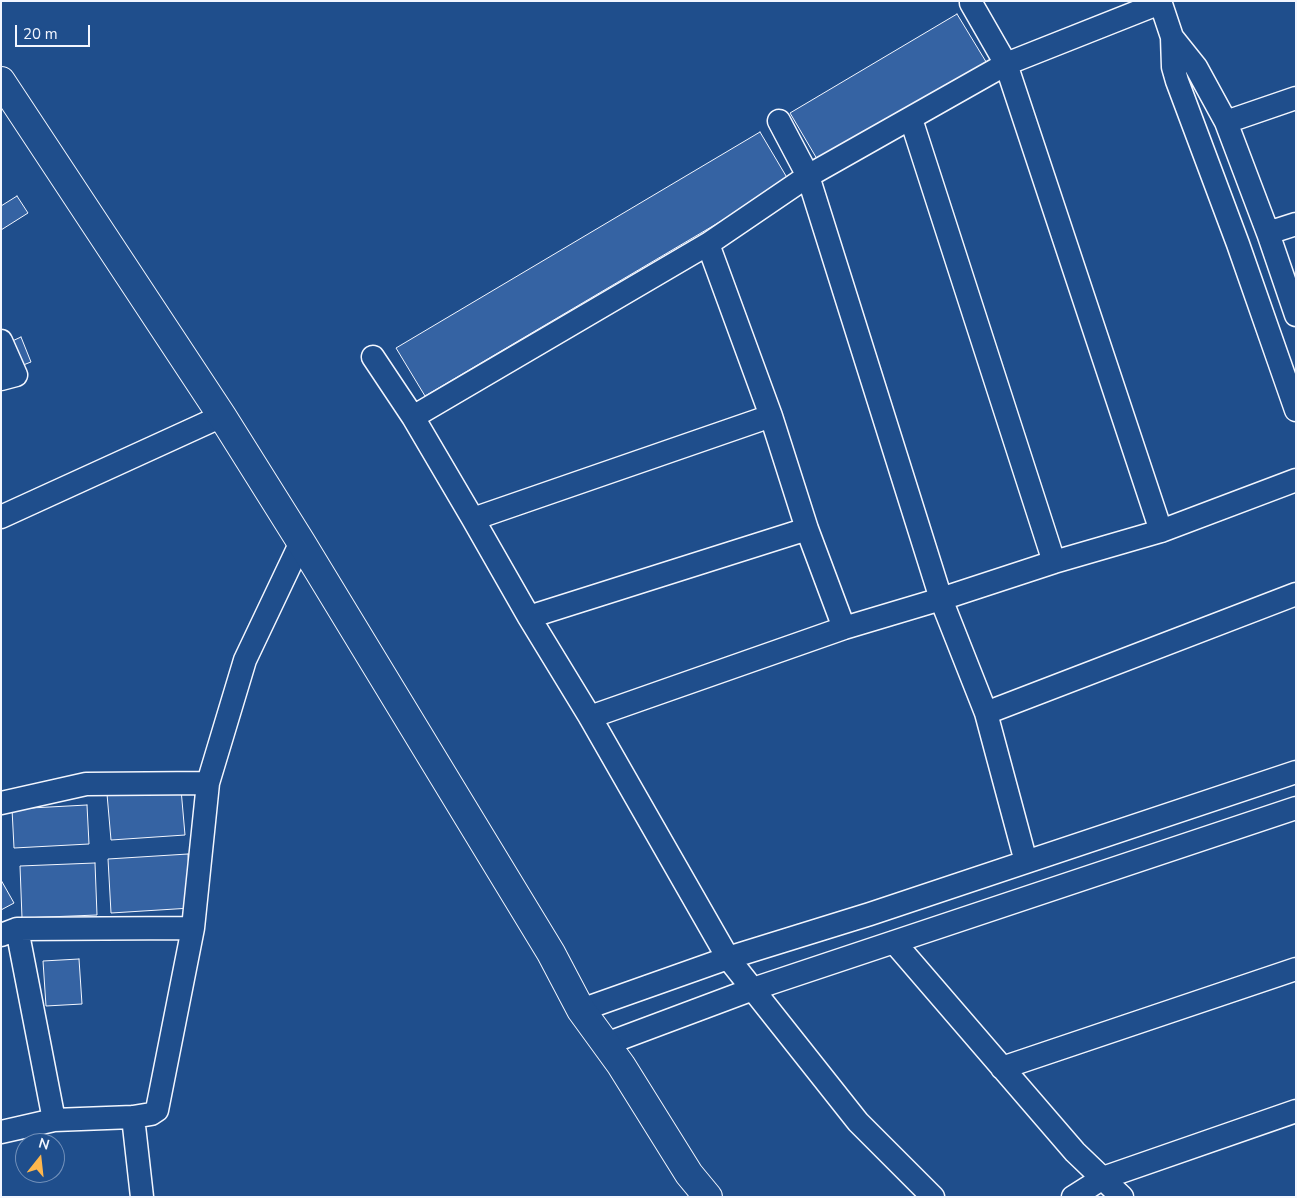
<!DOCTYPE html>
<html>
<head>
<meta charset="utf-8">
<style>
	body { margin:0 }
	#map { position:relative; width:1297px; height:1198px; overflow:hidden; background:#1f4e8c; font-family:"Nunito Sans",sans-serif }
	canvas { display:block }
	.frame { position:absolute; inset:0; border:2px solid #f2f6ff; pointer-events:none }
	.north { position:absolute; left:15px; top:1133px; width:50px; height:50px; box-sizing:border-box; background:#1f4e8c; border:1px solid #7391ba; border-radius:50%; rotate:16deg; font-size:14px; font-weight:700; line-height:20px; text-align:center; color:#f2f6ff }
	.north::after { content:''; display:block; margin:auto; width:18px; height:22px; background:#ffb74d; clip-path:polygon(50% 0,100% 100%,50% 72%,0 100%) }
	.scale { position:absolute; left:15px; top:25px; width:75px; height:22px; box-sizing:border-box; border:2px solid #f2f6ff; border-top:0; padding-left:6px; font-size:15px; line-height:18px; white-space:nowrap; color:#f2f6ff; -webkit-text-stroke:4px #1f4e8c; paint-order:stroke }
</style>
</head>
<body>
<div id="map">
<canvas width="1297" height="1198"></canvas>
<div class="frame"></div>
<div class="north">N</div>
<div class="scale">20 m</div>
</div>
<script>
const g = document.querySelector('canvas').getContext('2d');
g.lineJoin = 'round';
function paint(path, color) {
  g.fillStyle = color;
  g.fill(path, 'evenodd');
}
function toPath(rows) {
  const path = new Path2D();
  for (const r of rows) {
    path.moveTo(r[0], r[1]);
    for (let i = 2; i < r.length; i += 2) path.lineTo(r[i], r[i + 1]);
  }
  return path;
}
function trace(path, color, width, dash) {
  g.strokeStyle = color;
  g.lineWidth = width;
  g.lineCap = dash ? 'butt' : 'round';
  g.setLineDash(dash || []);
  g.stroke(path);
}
const building = toPath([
	[957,14,988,65,820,164,790,113,957,14],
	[760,132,789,181,425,396,396,348,760,132],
	[17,196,28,213,1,230,1,206,17,196],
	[21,337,31,362,18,367,8,343,21,337],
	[181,789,185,835,111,840,107,794,181,789],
	[87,805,89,844,14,848,12,809,87,805],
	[188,854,191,908,111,913,108,859,188,854],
	[95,863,97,915,22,918,20,866,95,863],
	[1,880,14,903,1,910,1,880],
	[79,959,82,1004,46,1006,43,961,79,959]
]);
paint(building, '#3563a3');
trace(building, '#f2f6ff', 1);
const street = toPath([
	[1160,1,1172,37,1173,67,1177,81,1238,244,1296,410],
	[971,3,1006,64,1161,531],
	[1172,37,1196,67,1226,122,1268,233,1296,315],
	[911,119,1054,562],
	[779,121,808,176,941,599,986,713,1026,862],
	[1226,122,1296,98],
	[1268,233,1296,224],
	[708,244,771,416,807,529,844,628],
	[1,341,16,375,1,379],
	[373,357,413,417,473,519,529,617,590,717,728,958,858,1122,933,1197],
	[413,417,708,244,808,176,1006,64,1160,3],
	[1,517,222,416],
	[473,519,771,416],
	[529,617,807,529],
	[986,713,1296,594],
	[590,717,844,628,941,599,1054,562,1161,531,1296,480],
	[1,803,86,784,208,783],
	[1,935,17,929,193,928,208,783,245,660,301,542],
	[894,942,1075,1152,1122,1197],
	[581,1010,728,958,870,914,1296,772],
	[606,1044,753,989,1296,808],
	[1002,1068,1296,969],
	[133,1117,142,1197],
	[54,1120,133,1117,151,1114,157,1110,193,928],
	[1,1132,54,1120,17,929],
	[1073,1197,1103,1178,1296,1111]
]);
const secondary = toPath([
	[1,81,222,416,301,542,551,953,581,1010,621,1065,689,1174,708,1197]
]);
trace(street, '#f2f6ff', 25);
trace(secondary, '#f2f6ff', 30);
trace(street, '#1f4e8c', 22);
trace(secondary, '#1f4e8c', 28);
</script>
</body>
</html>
